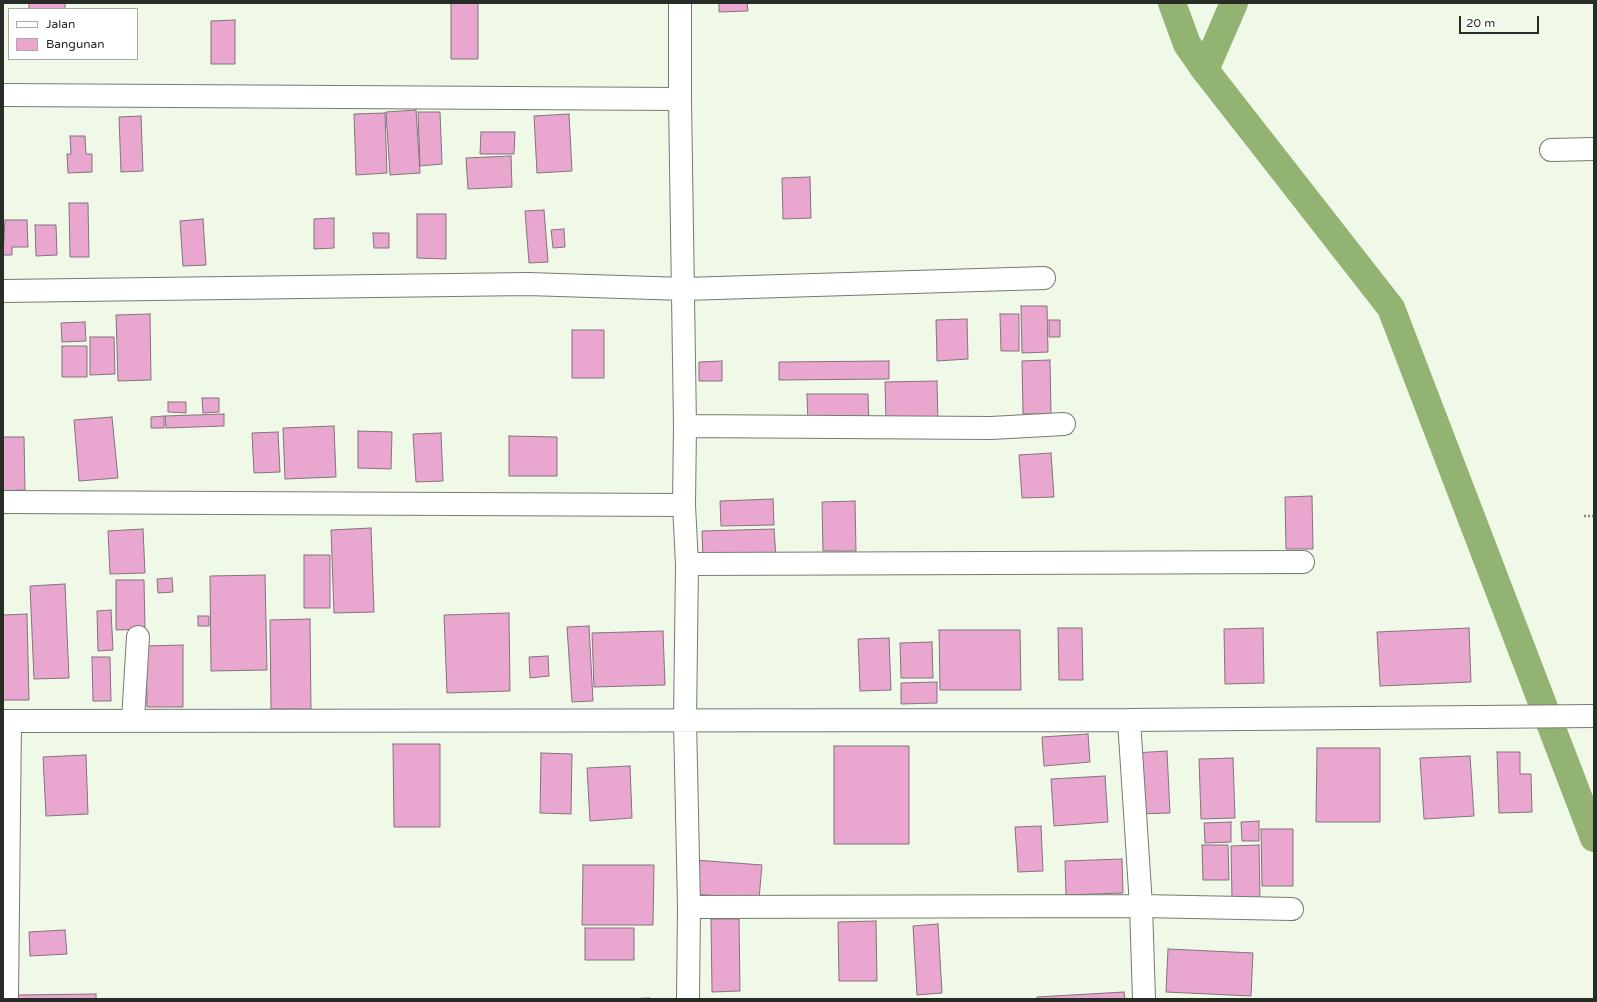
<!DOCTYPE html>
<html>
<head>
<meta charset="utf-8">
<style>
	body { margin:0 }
	#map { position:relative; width:1597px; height:1002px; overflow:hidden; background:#f0f9e8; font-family:"Varela Round",sans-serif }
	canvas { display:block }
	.frame { position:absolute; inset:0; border:4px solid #282c26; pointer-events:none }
	.legend { position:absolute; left:8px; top:8px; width:130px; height:52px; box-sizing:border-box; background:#fff; border:1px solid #a9aba8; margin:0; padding:5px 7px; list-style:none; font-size:12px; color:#282c26 }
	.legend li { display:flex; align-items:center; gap:8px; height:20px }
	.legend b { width:20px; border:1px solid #a9aba8 }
	.scale { position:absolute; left:1459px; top:16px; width:80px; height:18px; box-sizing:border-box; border:2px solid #282c26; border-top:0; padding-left:5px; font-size:12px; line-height:14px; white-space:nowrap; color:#282c26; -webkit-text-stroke:3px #fff; paint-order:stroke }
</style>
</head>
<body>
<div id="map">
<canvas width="1597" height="1002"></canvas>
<div class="frame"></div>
<ul class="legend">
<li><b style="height:5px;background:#fff"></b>Jalan</li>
<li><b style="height:11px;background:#e9a6cf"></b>Bangunan</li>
</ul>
<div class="scale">20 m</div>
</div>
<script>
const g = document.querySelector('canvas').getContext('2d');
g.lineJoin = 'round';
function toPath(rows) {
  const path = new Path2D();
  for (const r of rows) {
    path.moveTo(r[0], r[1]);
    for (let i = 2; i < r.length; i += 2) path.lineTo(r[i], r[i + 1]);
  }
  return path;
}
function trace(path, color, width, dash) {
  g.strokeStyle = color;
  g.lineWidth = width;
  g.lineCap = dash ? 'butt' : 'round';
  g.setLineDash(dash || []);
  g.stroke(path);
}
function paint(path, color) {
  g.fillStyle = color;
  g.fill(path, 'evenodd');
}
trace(toPath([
	[1172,3,1187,44,1205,70,1391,308,1594,838],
	[1205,70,1234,3]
]), '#93b373', 28);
const building = toPath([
	[29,3,65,3,65,9,29,9,29,3],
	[451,3,478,3,478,59,451,59,451,3],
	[719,3,747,3,748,11,719,12,719,3],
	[235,20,235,64,211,64,211,21,235,20],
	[416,110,420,173,390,175,386,112,416,110],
	[418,112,440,112,442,164,420,166,418,112],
	[385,113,387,173,356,175,354,114,385,113],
	[569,114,572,171,537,173,534,116,569,114],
	[141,116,143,171,121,172,119,117,141,116],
	[481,132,515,132,514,154,480,154,481,132],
	[70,136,85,136,86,154,92,154,92,172,68,173,67,154,71,154,70,136],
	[511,156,512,187,468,189,466,158,511,156],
	[810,177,811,218,783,219,782,178,810,177],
	[69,203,88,203,89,257,70,257,69,203],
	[544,210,548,262,529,263,525,211,544,210],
	[417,214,446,214,446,259,417,258,417,214],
	[334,218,334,248,314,249,314,219,334,218],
	[203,219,206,265,183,266,180,221,203,219],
	[5,220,27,220,28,247,12,247,12,255,3,255,5,220],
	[35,225,56,225,57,255,36,256,35,225],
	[564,229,565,247,553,248,551,230,564,229],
	[373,233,389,233,389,248,374,248,373,233],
	[1021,306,1047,306,1048,352,1022,353,1021,306],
	[150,314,151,380,118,381,116,315,150,314],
	[1000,314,1019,314,1019,351,1001,351,1000,314],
	[967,319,968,359,937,361,936,320,967,319],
	[1049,320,1060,320,1060,337,1049,337,1049,320],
	[85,322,86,341,62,342,61,323,85,322],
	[572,330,604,330,604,378,572,378,572,330],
	[90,337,114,337,115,374,90,375,90,337],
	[62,346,87,346,87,377,62,377,62,346],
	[1050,360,1051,414,1023,414,1022,361,1050,360],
	[722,361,722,381,699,381,699,362,722,361],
	[889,361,889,379,779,380,779,362,889,361],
	[937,381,938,421,886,422,885,382,937,381],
	[807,394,868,394,869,423,808,424,807,394],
	[202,398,219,398,219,412,203,413,202,398],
	[168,402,186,402,186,413,168,412,168,402],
	[224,414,224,426,166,428,165,416,224,414],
	[164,416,164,428,151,428,151,417,164,416],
	[112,417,118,478,79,481,74,420,112,417],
	[334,426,336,477,285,479,283,428,334,426],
	[358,431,392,432,391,469,358,468,358,431],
	[278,432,280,472,254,473,252,433,278,432],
	[441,433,443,481,416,482,413,434,441,433],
	[509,436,557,437,557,476,509,476,509,436],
	[3,437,24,437,25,490,3,491,3,437],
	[1051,453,1054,497,1022,498,1019,455,1051,453],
	[1312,496,1313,549,1286,549,1285,497,1312,496],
	[773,499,774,525,721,526,720,501,773,499],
	[855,501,856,551,823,551,822,502,855,501],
	[371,528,374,612,334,613,331,530,371,528],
	[143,529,145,573,110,574,108,531,143,529],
	[774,529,776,557,703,560,702,531,774,529],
	[304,555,330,555,330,608,304,608,304,555],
	[265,575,267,670,211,671,210,576,265,575],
	[172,578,173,592,158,593,157,579,172,578],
	[116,580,144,580,145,629,116,630,116,580],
	[65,584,69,678,34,679,30,586,65,584],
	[111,610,113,650,98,651,97,611,111,610],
	[509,613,510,691,447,693,444,615,509,613],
	[27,614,29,700,3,700,3,615,27,614],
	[198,616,209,616,209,626,198,626,198,616],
	[310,619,311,709,271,709,270,620,310,619],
	[589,626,593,701,572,702,567,627,589,626],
	[1058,628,1082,628,1083,680,1059,680,1058,628],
	[1263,628,1264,683,1225,684,1224,629,1263,628],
	[1469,628,1471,682,1380,686,1377,632,1469,628],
	[939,630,1020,630,1021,690,940,690,939,630],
	[663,631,665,685,594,687,592,633,663,631],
	[889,638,891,690,860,691,858,639,889,638],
	[932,642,933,678,901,678,900,643,932,642],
	[183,645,183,707,147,707,146,646,183,645],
	[548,656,549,676,530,678,529,657,548,656],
	[92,657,110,657,111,701,93,701,92,657],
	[937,682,937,703,901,704,901,683,937,682],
	[1088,734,1090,762,1044,766,1042,737,1088,734],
	[393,744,440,744,440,827,394,827,393,744],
	[834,746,909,746,909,844,834,844,834,746],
	[1317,748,1380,748,1380,822,1316,822,1317,748],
	[1167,751,1170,813,1137,814,1134,753,1167,751],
	[1497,752,1520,752,1520,774,1531,774,1532,812,1499,813,1497,752],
	[541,753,572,754,571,814,540,813,541,753],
	[86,755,88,814,46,816,43,757,86,755],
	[1470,756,1474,816,1424,819,1420,758,1470,756],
	[1233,758,1235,818,1201,819,1199,759,1233,758],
	[630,766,632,818,590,821,587,768,630,766],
	[1105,776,1108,822,1054,826,1051,779,1105,776],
	[1259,821,1259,841,1242,841,1241,822,1259,821],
	[1231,822,1231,842,1205,843,1204,823,1231,822],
	[1041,826,1043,871,1018,872,1015,827,1041,826],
	[1261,829,1293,829,1293,886,1262,886,1261,829],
	[1202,845,1228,845,1229,880,1203,880,1202,845],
	[1259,845,1260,898,1232,899,1231,846,1259,845],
	[1122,859,1123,893,1066,895,1065,861,1122,859],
	[695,860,762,865,759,899,692,894,695,860],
	[583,865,654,865,653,925,582,925,583,865],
	[711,919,739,919,740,991,712,992,711,919],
	[876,921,877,981,839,981,838,922,876,921],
	[938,924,942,993,917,995,913,926,938,924],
	[585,928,634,928,634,960,585,960,585,928],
	[65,930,67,954,30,956,29,932,65,930],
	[1168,949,1253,953,1251,996,1166,992,1168,949],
	[1124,992,1125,999,1037,999,1037,997,1124,992],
	[96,994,96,999,15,999,15,995,96,994],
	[649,998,649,999,623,999,649,998]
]);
paint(building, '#e9a6cf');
trace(building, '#83737c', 1);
const minor = toPath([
	[680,3,680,99,685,426,684,505,687,564,685,720,689,907,688,999],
	[3,95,680,99],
	[1551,150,1594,149],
	[3,291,528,284,684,289,1044,278],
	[685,426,991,428,1064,424],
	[3,502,684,505],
	[687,564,1303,562],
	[133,720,138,637],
	[1129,720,1141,906,1144,999],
	[3,721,1129,720,1594,716],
	[689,907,1141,906,1292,909],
	[7,999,10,721]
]);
trace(minor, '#747c6e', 24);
trace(toPath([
	[1584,516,1594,516]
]), '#878d82', 2.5, [2, 2]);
trace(minor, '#fff', 22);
</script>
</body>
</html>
